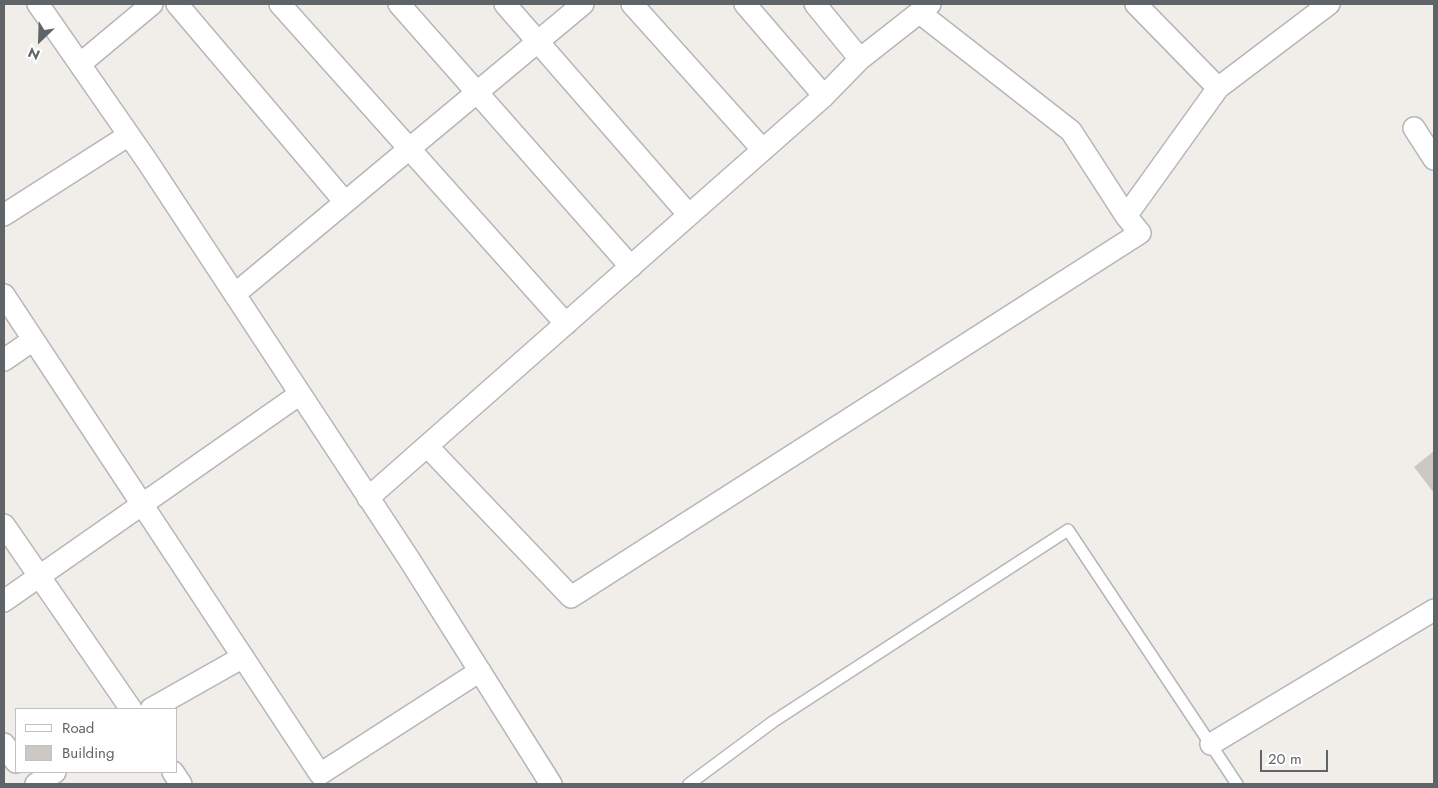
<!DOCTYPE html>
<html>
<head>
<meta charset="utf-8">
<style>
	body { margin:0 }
	#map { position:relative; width:1438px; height:788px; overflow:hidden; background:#f1ede8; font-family:Jost,sans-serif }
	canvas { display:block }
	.frame { position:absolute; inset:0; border:5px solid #5f6468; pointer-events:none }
	.legend { position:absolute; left:15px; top:708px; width:162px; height:65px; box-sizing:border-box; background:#fff; border:1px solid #bfc1c3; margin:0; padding:6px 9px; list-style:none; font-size:15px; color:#5f6468 }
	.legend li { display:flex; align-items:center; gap:10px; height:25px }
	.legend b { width:25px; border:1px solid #bfc1c3 }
	.north { position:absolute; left:15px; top:15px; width:50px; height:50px; -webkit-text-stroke:4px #fff; paint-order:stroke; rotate:204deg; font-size:14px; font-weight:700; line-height:20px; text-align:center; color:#5f6468 }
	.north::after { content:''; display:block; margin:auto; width:18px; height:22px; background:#5f6468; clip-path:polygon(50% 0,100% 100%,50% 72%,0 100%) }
	.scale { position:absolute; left:1260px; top:750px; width:68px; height:22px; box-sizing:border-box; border:2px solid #5f6468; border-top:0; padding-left:6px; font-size:15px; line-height:18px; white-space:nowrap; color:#5f6468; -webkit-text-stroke:4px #fff; paint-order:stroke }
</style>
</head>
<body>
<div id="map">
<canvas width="1438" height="788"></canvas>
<div class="frame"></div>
<ul class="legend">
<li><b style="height:6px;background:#fff"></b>Road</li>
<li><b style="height:14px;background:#ccc8c4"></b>Building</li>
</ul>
<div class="north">N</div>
<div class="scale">20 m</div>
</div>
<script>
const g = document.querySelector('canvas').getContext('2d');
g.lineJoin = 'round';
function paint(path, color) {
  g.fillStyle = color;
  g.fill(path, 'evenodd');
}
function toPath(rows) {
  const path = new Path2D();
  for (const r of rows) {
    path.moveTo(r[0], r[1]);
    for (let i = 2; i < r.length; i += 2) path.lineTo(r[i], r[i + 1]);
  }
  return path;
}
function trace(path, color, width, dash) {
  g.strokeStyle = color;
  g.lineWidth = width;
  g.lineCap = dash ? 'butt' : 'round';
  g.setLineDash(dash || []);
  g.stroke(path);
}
paint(toPath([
	[1434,451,1434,493,1414,467]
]), '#ccc8c4');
const lane = toPath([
	[689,784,774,721,1068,530,1237,784]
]);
const street = toPath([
	[38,4,147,161,409,559,551,784],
	[177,4,345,202],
	[280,4,566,324],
	[399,4,631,267],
	[505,4,689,215],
	[632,4,763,150],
	[745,4,824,96],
	[815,4,860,59],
	[1136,4,1218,88],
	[920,13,1071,131,1126,216,1218,88,1329,4],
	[80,64,152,4],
	[1414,128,1434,159],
	[4,215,129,135],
	[235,294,583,4],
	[4,295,320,774,480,671],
	[4,360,33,340],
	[427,446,571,597,1140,233,1126,216],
	[368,498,824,96,860,59,930,4],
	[4,525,131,709],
	[4,601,300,394],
	[151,709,243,657],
	[4,744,16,762],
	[1211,744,1434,610],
	[173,772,181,784],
	[36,784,55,772]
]);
trace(lane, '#b3b6ba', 14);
trace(street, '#b3b6ba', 24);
trace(lane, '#fff', 11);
trace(street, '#fff', 21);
</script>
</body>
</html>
